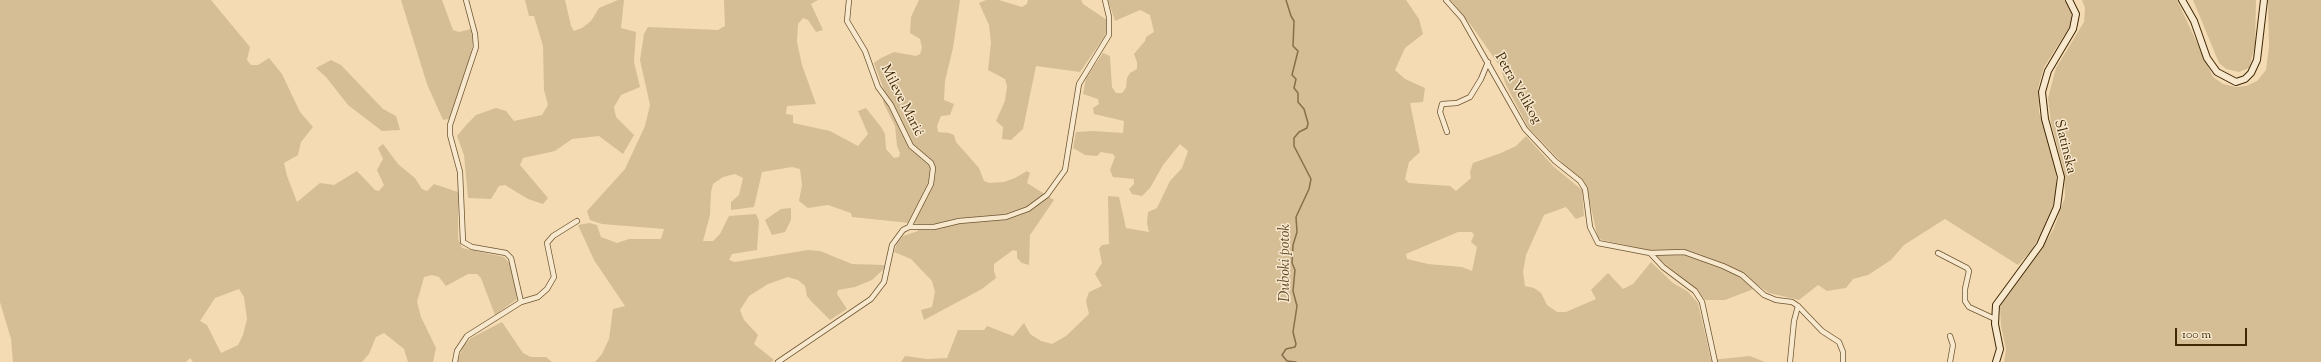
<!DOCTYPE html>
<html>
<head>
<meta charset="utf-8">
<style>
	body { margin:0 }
	#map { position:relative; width:2321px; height:362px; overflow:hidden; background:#f4dbb4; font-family:"Sorts Mill Goudy",serif }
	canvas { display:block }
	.scale { position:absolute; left:2175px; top:328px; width:72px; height:18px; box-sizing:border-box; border:2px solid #3f2804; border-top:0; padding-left:5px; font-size:12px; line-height:14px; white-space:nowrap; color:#3f2804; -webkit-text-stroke:3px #f8e8ce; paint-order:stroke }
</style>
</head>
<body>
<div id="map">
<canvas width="2321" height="362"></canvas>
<div class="scale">100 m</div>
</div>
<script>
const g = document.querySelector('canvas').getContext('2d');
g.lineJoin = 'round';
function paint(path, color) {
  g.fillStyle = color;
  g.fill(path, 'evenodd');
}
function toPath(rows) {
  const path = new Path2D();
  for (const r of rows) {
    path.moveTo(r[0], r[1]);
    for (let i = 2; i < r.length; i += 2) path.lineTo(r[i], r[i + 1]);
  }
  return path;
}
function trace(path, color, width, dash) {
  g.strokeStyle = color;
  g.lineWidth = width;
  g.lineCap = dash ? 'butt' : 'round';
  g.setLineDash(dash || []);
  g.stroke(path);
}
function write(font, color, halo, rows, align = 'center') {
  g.font = font + ' "Sorts Mill Goudy",serif';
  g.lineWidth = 3;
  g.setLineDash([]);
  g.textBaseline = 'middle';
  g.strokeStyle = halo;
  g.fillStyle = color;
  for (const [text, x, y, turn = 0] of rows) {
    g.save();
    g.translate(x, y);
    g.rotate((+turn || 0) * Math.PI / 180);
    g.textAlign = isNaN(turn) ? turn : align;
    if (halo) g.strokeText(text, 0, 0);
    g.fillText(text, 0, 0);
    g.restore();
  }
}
paint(toPath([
	[0,0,211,0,250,47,247,60,251,65,258,65,269,58,282,74,300,112,313,127,301,142,298,155,284,163,287,176,297,202,320,183,334,185,357,171,375,190,379,191,384,185,377,170,383,159,378,148,383,144,398,164,415,178,422,189,427,191,434,184,458,192,458,238,462,248,504,257,511,265,517,299,495,315,481,278,477,274,468,274,446,286,439,277,432,275,424,277,417,302,421,317,436,348,433,362,408,362,404,349,384,333,376,337,369,354,362,362,193,362,190,358,186,362,13,362,11,339,0,302],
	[239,289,244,297,247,319,243,335,238,345,221,353,207,325,200,321,215,298],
	[401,0,442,0,453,30,459,32,471,29,473,42,471,55,449,119,443,120,427,84],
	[525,0,565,0,571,26,574,31,582,28,591,21,599,8,618,0,624,0,621,28,636,32,634,62,640,87,621,95,614,107,616,117,634,135,623,154,599,136,572,139,555,151,523,158,520,165,548,198,543,204,528,199,505,185,499,186,491,199,468,198,464,155,457,136,467,124,476,115,496,108,506,111,514,121,542,115,548,105,544,90,543,46,534,16,529,16],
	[724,0,818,0,811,4,823,30,816,32,808,20,803,18,798,24,797,42,802,65,816,104,787,106,786,114,793,115,793,123,830,131,858,146,868,134,858,111,866,108,881,127,885,134,886,149,894,158,899,157,900,153,897,146,895,126,883,102,885,93,874,63,881,58,894,52,916,56,920,54,922,48,920,39,910,33,911,17,919,0,960,0,953,48,945,81,944,100,954,104,950,115,941,116,937,126,938,132,949,133,954,135,956,142,979,168,984,181,989,183,1004,182,1015,178,1027,171,1030,173,1027,183,1054,200,1030,235,1029,265,1022,263,1017,258,1017,251,1013,250,994,264,994,271,996,278,982,289,924,320,921,310,932,307,935,292,932,281,911,259,894,252,897,243,903,236,918,231,919,224,852,217,851,213,828,205,808,208,799,201,802,185,800,169,792,167,762,172,754,207,731,210,731,202,739,195,743,178,735,174,723,177,713,184,711,192,710,215,703,241,713,241,720,234,729,216,756,214,759,221,757,250,732,254,729,260,735,262,808,250,820,251,852,264,884,265,886,267,872,280,855,287,838,290,837,294,847,309,830,320,811,301,807,296,805,286,798,280,788,277,768,284,749,296,740,310,744,320,758,335,754,344,774,360,771,362,595,362,602,354,609,339,613,309,625,306,594,260,578,225,589,223,597,225,601,237,617,243,629,239,661,239,664,229,602,224,590,220,587,211,625,169,645,126,650,105,640,60,644,34,648,27,718,30,725,26],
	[986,0,999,0,1022,7,1027,4,1028,0,1081,0,1083,4,1107,20,1108,28,1104,37,1080,72,1036,66,1023,129,1011,140,1002,139,1003,127,996,121,1005,101,1007,86,1005,79,988,70,991,43,989,25,979,3],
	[1108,0,1406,0,1419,19,1423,34,1405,48,1395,70,1405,79,1425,88,1423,102,1410,103,1420,152,1409,162,1405,179,1409,183,1450,186,1456,191,1471,178,1470,172,1473,163,1501,153,1516,146,1526,136,1553,166,1582,190,1584,216,1576,219,1566,207,1544,215,1526,255,1523,272,1525,286,1534,288,1541,293,1547,305,1557,312,1566,312,1596,299,1591,290,1608,273,1623,289,1633,284,1651,262,1673,283,1687,291,1698,303,1711,360,1750,356,1765,362,901,362,905,356,927,359,947,358,958,330,984,330,987,326,1013,336,1024,323,1030,334,1041,341,1052,344,1066,336,1089,314,1086,301,1089,292,1102,286,1095,274,1102,263,1099,249,1102,245,1109,244,1108,196,1119,197,1126,228,1149,232,1147,223,1148,212,1157,208,1170,181,1182,168,1188,151,1180,144,1163,165,1150,188,1142,196,1132,194,1129,189,1134,184,1134,179,1113,177,1110,170,1115,157,1113,154,1101,152,1097,156,1085,155,1073,148,1076,132,1093,131,1123,133,1124,121,1094,114,1093,108,1099,104,1098,99,1083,94,1086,78,1103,53,1110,56,1112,87,1116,93,1122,93,1126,88,1127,78,1130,73,1137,69,1137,62,1134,54,1145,41,1146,37,1154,32,1150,15,1140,10,1115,21],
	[1458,232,1472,232,1474,235,1471,242,1477,247,1472,271,1462,267,1428,264,1407,259,1406,254],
	[1451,0,2064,0,2071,9,2072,23,2044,67,2038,88,2039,112,2055,161,2057,191,2053,205,2040,235,2031,251,2018,265,1945,219,1904,245,1891,260,1868,275,1853,279,1846,288,1827,291,1818,285,1799,300,1769,293,1756,284,1751,290,1725,300,1705,300,1698,291,1648,250,1598,239,1587,189,1528,127,1505,83,1501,68,1471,25],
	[2082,0,2177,0,2213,77,2223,84,2236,87,2246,86,2257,81,2266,70,2269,46,2268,0,2321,0,2321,362,2004,362,2006,349,2001,326,2000,307,2004,298,2019,277,2043,247,2054,228,2065,197,2064,171,2051,123,2048,98,2056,68,2084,22,2085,8],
	[2193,0,2256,0,2255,46,2249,68,2239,72,2226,69,2219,63],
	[331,60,341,65,383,109,396,116,400,130,382,131,348,105,326,77,316,68],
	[791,208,791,220,785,232,772,235,765,220,781,209],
	[502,322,523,353,531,357,546,357,552,362,457,362,463,347,471,338]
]), '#d5bd96');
trace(toPath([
	[1286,0,1291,16,1294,21,1293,46,1298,51,1292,75,1296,79,1294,88,1298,93,1298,102,1304,109,1308,123,1307,128,1299,132,1294,138,1294,146,1311,179,1309,189,1296,217,1297,232,1293,245,1292,263,1295,270,1293,291,1297,306,1293,332,1296,344,1295,347,1286,349,1282,355,1287,361,1296,362]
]), '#866f4a', 1.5);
const street = toPath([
	[466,0,475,34,476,47,450,125,450,135,460,172,463,242,472,247,506,253,511,258,521,302],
	[849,0,847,21,865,51,878,87,891,105,911,146,931,163,933,168,931,184,909,227],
	[1446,0,1462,18,1525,129,1555,161,1580,181,1585,189,1590,227,1598,243,1650,253,1684,252,1723,266,1742,275,1764,295,1776,300,1792,302,1798,306,1822,331,1839,342,1843,352,1843,362],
	[1447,132,1440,112,1442,104,1457,103,1470,97,1481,79,1488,62],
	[1650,253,1663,267,1695,291,1702,302,1715,362],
	[1938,253,1967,268,1969,271,1965,289,1965,301,1969,307,1995,319],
	[455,362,457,351,467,336,521,302,538,297,547,289,554,277,547,243,553,236,577,221],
	[778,362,871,299,884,282,892,245,903,230,909,227,934,227,959,221,1006,217,1028,209,1047,195,1065,170,1079,84,1109,35,1109,17,1105,0],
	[1790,362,1794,321,1798,306],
	[1950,362,1953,345,1950,336]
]);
const secondary = toPath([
	[2182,0,2194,21,2207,58,2217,72,2236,82,2245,79,2251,73,2257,60,2264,0],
	[1996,362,2000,349,1995,324,1996,305,2040,245,2057,207,2061,177,2045,119,2042,92,2048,71,2073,29,2076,14,2069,0]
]);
trace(street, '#6c5530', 6);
trace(secondary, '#3f2804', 8);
trace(street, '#f8e8ce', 4.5);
trace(secondary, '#f8e8ce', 6);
write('14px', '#3f2804', '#f8e8ce', [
	["Petra Velikog",1517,89,60],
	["Mileve Marić",901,101,63],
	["Slatinska",2064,147,76]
]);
write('italic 15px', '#634b27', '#f8e8ce', [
	["Duboki potok",1286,263,-90]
]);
</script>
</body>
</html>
